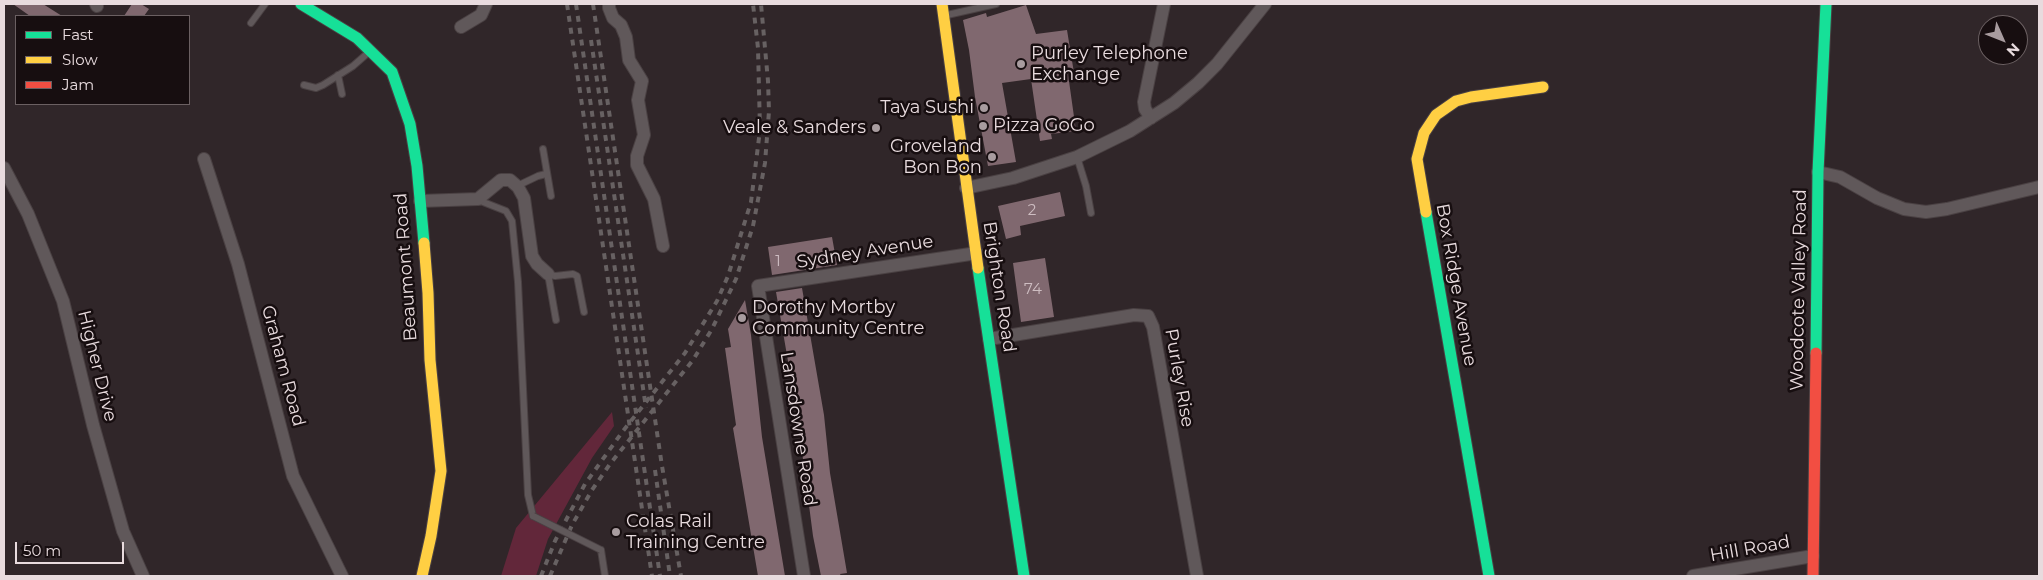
<!DOCTYPE html>
<html>
<head>
<meta charset="utf-8">
<style>
	body { margin:0 }
	#map { position:relative; width:2043px; height:580px; overflow:hidden; background:#302629; font-family:Montserrat,sans-serif }
	canvas { display:block }
	.frame { position:absolute; inset:0; border:5px solid #e8dbde; pointer-events:none }
	.legend { position:absolute; left:15px; top:15px; width:175px; height:90px; box-sizing:border-box; background:#170e10; border:1px solid #6b6062; margin:0; padding:6px 9px; list-style:none; font-size:15px; color:#e8dbde }
	.legend li { display:flex; align-items:center; gap:10px; height:25px }
	.legend b { width:25px; border:1px solid #6b6062 }
	.north { position:absolute; left:1978px; top:15px; width:50px; height:50px; box-sizing:border-box; background:#170e10; border:1px solid #6b6062; border-radius:50%; rotate:134deg; font-size:14px; font-weight:700; line-height:20px; text-align:center; color:#e8dbde }
	.north::after { content:''; display:block; margin:auto; width:18px; height:22px; background:#a89c9f; clip-path:polygon(50% 0,100% 100%,50% 72%,0 100%) }
	.scale { position:absolute; left:15px; top:542px; width:109px; height:22px; box-sizing:border-box; border:2px solid #e8dbde; border-top:0; padding-left:6px; font-size:15px; line-height:18px; white-space:nowrap; color:#e8dbde; -webkit-text-stroke:4px #170e10; paint-order:stroke }
</style>
</head>
<body>
<div id="map">
<canvas width="2043" height="580"></canvas>
<div class="frame"></div>
<ul class="legend">
<li><b style="height:6px;background:#16e098"></b>Fast</li>
<li><b style="height:6px;background:#ffcf43"></b>Slow</li>
<li><b style="height:6px;background:#f24e42"></b>Jam</li>
</ul>
<div class="north">N</div>
<div class="scale">50 m</div>
</div>
<script>
const g = document.querySelector('canvas').getContext('2d');
g.lineJoin = 'round';
function paint(path, color) {
  g.fillStyle = color;
  g.fill(path, 'evenodd');
}
function toPath(rows) {
  const path = new Path2D();
  for (const r of rows) {
    path.moveTo(r[0], r[1]);
    for (let i = 2; i < r.length; i += 2) path.lineTo(r[i], r[i + 1]);
  }
  return path;
}
function trace(path, color, width, dash) {
  g.strokeStyle = color;
  g.lineWidth = width;
  g.lineCap = dash ? 'butt' : 'round';
  g.setLineDash(dash || []);
  g.stroke(path);
}
function write(font, color, halo, rows, align = 'center') {
  g.font = font + ' Montserrat,sans-serif';
  g.lineWidth = 5;
  g.setLineDash([]);
  g.textBaseline = 'middle';
  g.strokeStyle = halo;
  g.fillStyle = color;
  for (const [text, x, y, turn = 0] of rows) {
    g.save();
    g.translate(x, y);
    g.rotate((+turn || 0) * Math.PI / 180);
    g.textAlign = isNaN(turn) ? turn : align;
    if (halo) g.strokeText(text, 0, 0);
    g.fillText(text, 0, 0);
    g.restore();
  }
}
paint(toPath([
	[612,412,614,426,592,458,548,539,536,576,501,576,516,528]
]), '#62273a');
paint(toPath([
	[13,4,43,4,62,16,30,16],
	[132,4,141,4,149,9,144,16,124,16],
	[1026,5,1036,34,1067,30,1074,73,1068,74,1076,131,1051,134,1052,139,1040,141,1031,79,1002,83,1016,162,988,166,975,97,969,50,963,20,986,13,987,17],
	[1060,192,1065,216,1020,226,1021,235,1006,239,998,206],
	[832,237,837,265,772,275,768,247],
	[1045,258,1054,317,1021,322,1013,263],
	[802,288,824,415,830,473,847,573,840,574,841,576,821,576,813,536,797,413,776,292],
	[745,300,751,335,762,437,785,576,758,576,733,428,736,425,725,348,731,347,728,329]
]), '#80686f');
const lane = toPath([
	[947,15,996,4],
	[251,23,265,4],
	[338,75,342,94],
	[304,85,316,88,323,85,353,66,369,52],
	[543,149,551,196],
	[1077,157,1086,186,1091,213],
	[517,186,538,176,546,174],
	[478,200,506,211,512,221,518,282,528,495,533,516],
	[556,320,548,274,555,276,573,274,577,276,584,312],
	[601,550,605,576]
]);
const street = toPath([
	[96,4,97,6],
	[609,4,609,8,613,18,621,25,626,37,629,60,642,81,638,100,644,135,637,156,637,165,654,199,663,246],
	[461,27,481,15,486,4],
	[1151,118,1145,109,1144,102,1164,4],
	[204,159,238,264,293,476,342,576],
	[4,168,28,214,63,301,93,425,123,531,143,576],
	[1818,172,1840,177,1877,198,1904,209,1926,212,1947,209,2039,187],
	[966,188,1013,178,1077,157,1130,131,1174,103,1198,83,1217,64,1265,4],
	[420,201,478,199,501,180,510,180,518,187,524,198,532,256,537,264,548,274],
	[989,339,1134,315,1148,316,1153,327,1197,576],
	[804,576,758,286,977,253],
	[1693,576,1813,556]
]);
const fast = toPath([
	[301,4,357,38,392,72,410,124,417,166,424,243],
	[1426,212,1489,576],
	[978,268,1024,576],
	[1816,353,1818,172,1826,4]
]);
const slow = toPath([
	[942,4,978,268],
	[1426,212,1417,159,1424,133,1436,115,1456,101,1471,97,1543,87],
	[422,576,431,536,441,471,430,360,428,293,424,243]
]);
const jam = toPath([
	[1813,576,1816,353]
]);
trace(lane, '#4a4143', 8);
trace(street, '#4a4143', 14);
trace(fast, '#4a4143', 13);
trace(slow, '#4a4143', 13);
trace(jam, '#4a4143', 13);
trace(lane, '#60585a', 6);
trace(street, '#60585a', 12);
trace(fast, '#16e098', 11);
trace(slow, '#ffcf43', 11);
trace(jam, '#f24e42', 11);
trace(toPath([
	[567,4,652,576],
	[576,4,660,576],
	[593,4,662,466,681,576],
	[591,40,646,408],
	[655,470,670,576],
	[541,576,555,541,585,484,623,431,685,353,717,301,728,276,751,202,760,130,758,48,753,4],
	[550,576,572,525,592,490,610,464,693,360,712,329,736,279,753,226,765,163,769,111,768,81,761,4]
]), '#676162', 4, [6, 6]);
const laneBridge = toPath([
	[533,516,601,550]
]);
trace(laneBridge, '#4a4143', 8, []);
trace(laneBridge, '#60585a', 6);
for (const [x, y, r, color] of [
	[1021,64,5,"#a89c9f"],
	[984,108,5,"#a89c9f"],
	[983,126,5,"#a89c9f"],
	[876,128,5,"#a89c9f"],
	[992,157,5,"#a89c9f"],
	[742,318,5,"#a89c9f"],
	[616,532,5,"#a89c9f"]
]) {
  const dot = new Path2D();
  dot.arc(x, y, r, 0, 2 * Math.PI);
  g.fillStyle = color;
  g.fill(dot);
  trace(dot, '#170e10', 2);
}
write('15px', '#cebec2', null, [
	["2",1032,211],
	["1",778,262],
	["74",1033,290]
]);
write('18px', '#e8dbde', '#170e10', [
	["Purley Telephone",1031,54],
	["Exchange",1031,75],
	["Taya Sushi",974,108,"right"],
	["Pizza GoGo",993,126],
	["Veale & Sanders",866,128,"right"],
	["Groveland",982,147,"right"],
	["Bon Bon",982,168,"right"],
	["Dorothy Mortby",752,308],
	["Community Centre",752,329],
	["Colas Rail",626,522],
	["Training Centre",626,543]
], 'left');
write('18px', '#e8dbde', '#170e10', [
	["Sydney Avenue",865,252,-9],
	["Beaumont Road",406,267,-94],
	["Box Ridge Avenue",1456,285,80],
	["Brighton Road",999,287,81],
	["Woodcote Valley Road",1799,290,-89],
	["Higher Drive",97,366,76],
	["Graham Road",283,366,75],
	["Purley Rise",1179,378,80],
	["Lansdowne Road",798,429,81],
	["Hill Road",1750,549,-10]
]);
</script>
</body>
</html>
